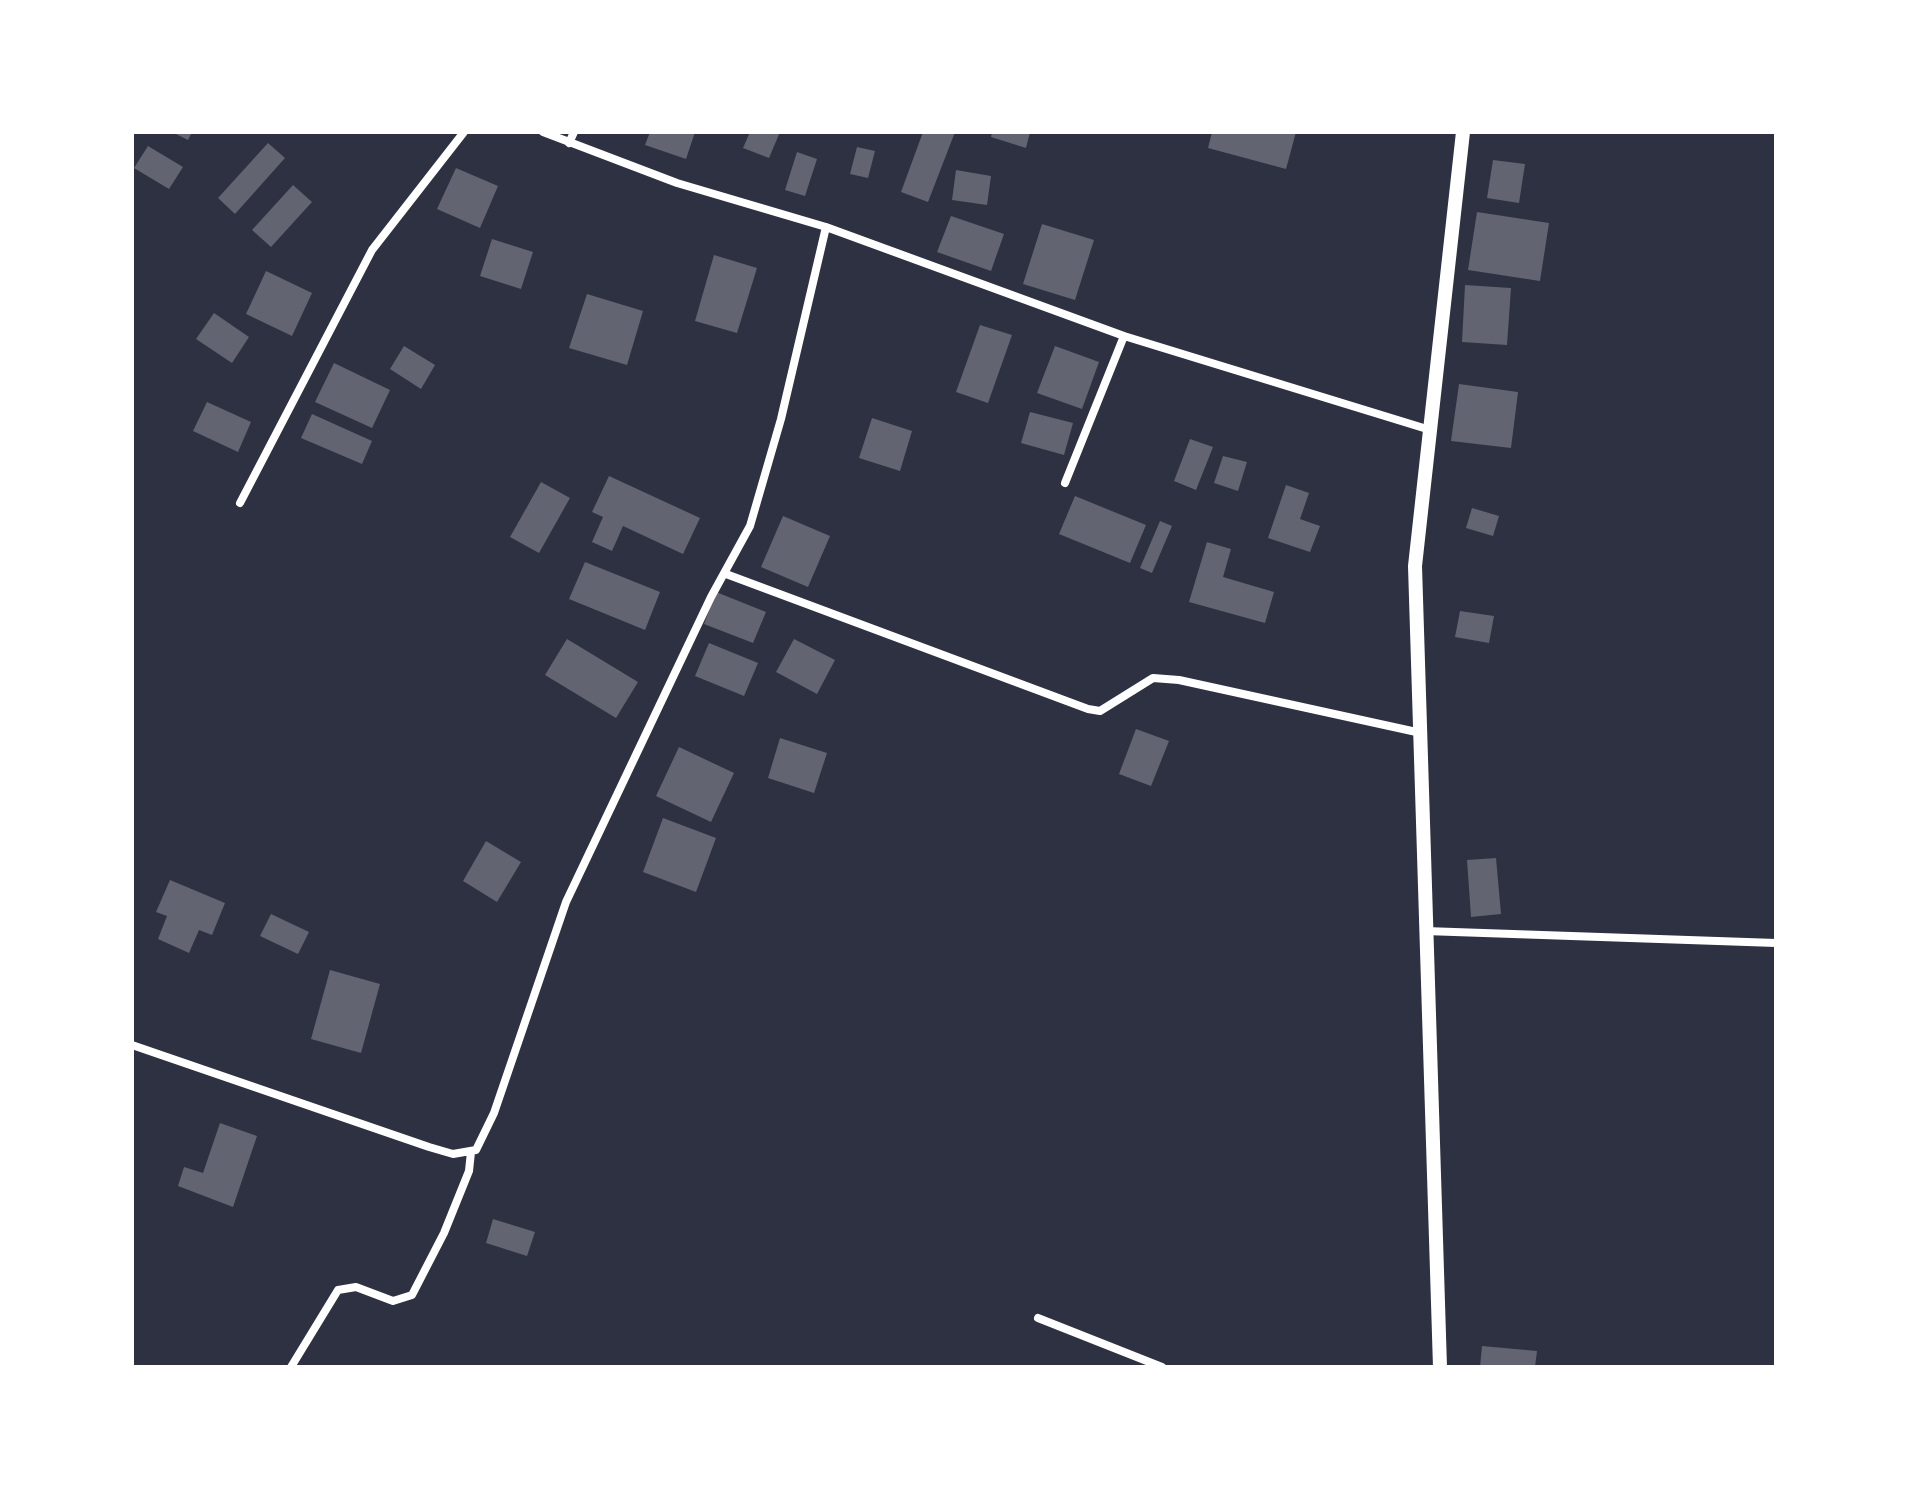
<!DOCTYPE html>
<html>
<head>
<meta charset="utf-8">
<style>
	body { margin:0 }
	#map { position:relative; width:1908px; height:1499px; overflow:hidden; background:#2d3142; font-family:"Noto Sans",sans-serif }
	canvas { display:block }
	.frame { position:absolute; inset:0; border:134px solid #fff; pointer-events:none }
</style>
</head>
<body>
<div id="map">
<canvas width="1908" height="1499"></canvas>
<div class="frame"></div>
</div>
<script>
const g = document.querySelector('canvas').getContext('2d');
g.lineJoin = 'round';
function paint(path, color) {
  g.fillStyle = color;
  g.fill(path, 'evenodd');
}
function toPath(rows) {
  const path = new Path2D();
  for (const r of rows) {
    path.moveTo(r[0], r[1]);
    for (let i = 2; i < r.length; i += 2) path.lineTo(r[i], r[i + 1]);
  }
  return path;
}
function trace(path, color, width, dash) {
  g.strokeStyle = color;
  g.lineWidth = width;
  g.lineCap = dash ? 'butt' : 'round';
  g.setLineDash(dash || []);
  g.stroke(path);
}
paint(toPath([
	[172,132,192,132,188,140],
	[650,132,695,132,686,159,645,145],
	[750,132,780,132,769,158,743,148],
	[923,132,955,132,928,202,901,192],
	[992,132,1030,132,1026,148,991,137],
	[1212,132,1296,132,1286,169,1208,148],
	[268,143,285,158,235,214,218,198],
	[148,146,183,167,169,189,134,168],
	[857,147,875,151,868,178,850,174],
	[797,152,817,159,805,196,785,190],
	[1493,160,1525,164,1519,203,1487,198],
	[456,168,498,186,480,228,437,209],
	[956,170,991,176,987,205,952,200],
	[293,185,312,202,271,247,252,230],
	[1477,212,1549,223,1540,281,1468,270],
	[951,216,1004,234,991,271,937,252],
	[1042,224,1094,240,1075,300,1023,284],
	[492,239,533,252,521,289,480,276],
	[714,255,757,268,737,333,695,321],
	[266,271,312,293,292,336,246,314],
	[1465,285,1511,288,1507,345,1462,342],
	[587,294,643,311,627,365,569,348],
	[214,313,249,337,232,363,196,339],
	[980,325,1012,335,988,403,956,392],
	[404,346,435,365,421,389,390,369],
	[1055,346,1099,362,1082,409,1037,393],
	[334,363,390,390,372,428,315,402],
	[1459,384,1518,392,1511,448,1451,441],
	[207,402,251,422,238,452,193,431],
	[1030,412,1073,423,1064,455,1021,443],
	[312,414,372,441,362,464,301,438],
	[872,418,912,431,900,471,859,458],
	[1190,439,1213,447,1196,490,1174,481],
	[1223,456,1247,462,1238,491,1214,483],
	[609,476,700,518,683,554,623,526,612,551,592,542,603,517,592,512],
	[541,482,570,498,539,553,510,537],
	[1286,485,1309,493,1300,519,1320,526,1310,552,1268,538],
	[1075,496,1146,525,1130,563,1059,534],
	[1472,508,1499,516,1493,536,1466,528],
	[783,516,830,536,808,587,761,567],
	[1160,521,1172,526,1152,573,1140,568],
	[1207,542,1231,549,1223,577,1274,592,1265,623,1189,602],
	[585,562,660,592,645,630,569,599],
	[716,592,766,612,753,643,704,624],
	[1460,611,1494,616,1489,643,1455,637],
	[567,639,638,682,616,718,545,675],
	[794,639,835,660,817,694,776,672],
	[709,643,758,663,744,696,695,676],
	[1136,729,1169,741,1151,786,1119,774],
	[780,738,827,753,814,793,768,778],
	[679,747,734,773,711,822,656,796],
	[663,818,716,838,696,892,643,872],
	[486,841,521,862,497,902,463,881],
	[1496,858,1501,914,1471,917,1467,860],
	[170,880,225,903,212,935,199,930,189,953,158,939,167,916,156,912],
	[271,914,309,932,298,954,260,936],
	[330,970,380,984,361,1053,311,1039],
	[220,1123,257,1136,233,1207,178,1186,184,1167,203,1173],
	[493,1219,535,1232,527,1256,486,1243],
	[1482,1346,1537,1351,1535,1367,1480,1367]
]), '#626471');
trace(toPath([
	[543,132,677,183,826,227,1124,336,1427,429],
	[569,143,574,132],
	[1065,483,1124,336],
	[240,503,372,250,464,132],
	[726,574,1088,709,1100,711,1153,678,1179,680,1421,733],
	[1425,931,1776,943],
	[132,1045,429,1147,453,1154,476,1150,494,1113,566,902,711,597,750,526,781,419,826,227],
	[1038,1318,1162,1367],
	[291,1367,338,1290,356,1287,393,1301,412,1295,444,1233,469,1171,471,1152]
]), '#fff', 8);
trace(toPath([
	[1440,1367,1415,566,1463,132]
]), '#fff', 14);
</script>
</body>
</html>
